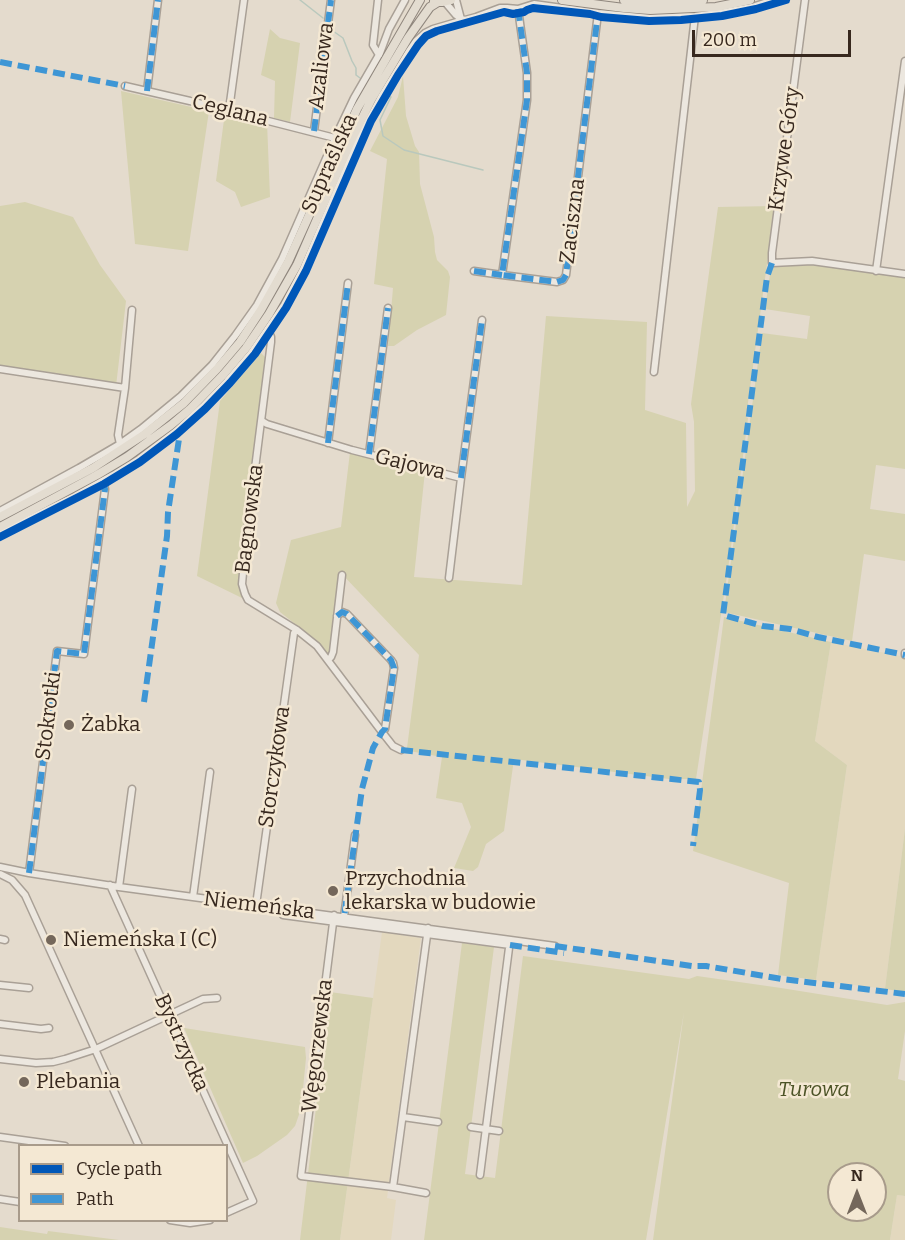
<!DOCTYPE html>
<html>
<head>
<meta charset="utf-8">
<style>
	body { margin:0 }
	#map { position:relative; width:905px; height:1240px; overflow:hidden; background:#e4dbcd; font-family:Bitter,serif }
	canvas { display:block }
	.legend { position:absolute; left:18px; top:1144px; width:210px; height:78px; box-sizing:border-box; background:#f4e8d3; border:2px solid #a89b8b; margin:0; padding:8px 10px; list-style:none; font-size:18px; color:#37281e }
	.legend li { display:flex; align-items:center; gap:12px; height:30px }
	.legend b { width:30px; border:2px solid #a89b8b }
	.north { position:absolute; left:827px; top:1162px; width:60px; height:60px; box-sizing:border-box; background:#f4e8d3; border:2px solid #a89b8b; border-radius:50%; rotate:0deg; font-size:16px; font-weight:700; line-height:24px; text-align:center; color:#37281e }
	.north::after { content:''; display:block; margin:auto; width:21px; height:27px; background:#74675b; clip-path:polygon(50% 0,100% 100%,50% 72%,0 100%) }
	.scale { position:absolute; left:692px; top:30px; width:159px; height:27px; box-sizing:border-box; border:3px solid #37281e; border-top:0; padding-left:8px; font-size:18px; line-height:21px; white-space:nowrap; color:#37281e; -webkit-text-stroke:4px #f4e8d3; paint-order:stroke }
</style>
</head>
<body>
<div id="map">
<canvas width="905" height="1240"></canvas>
<ul class="legend">
<li><b style="height:8px;background:#0057b8"></b>Cycle path</li>
<li><b style="height:8px;background:#3e96d5"></b>Path</li>
</ul>
<div class="north">N</div>
<div class="scale">200 m</div>
</div>
<script>
const g = document.querySelector('canvas').getContext('2d');
g.lineJoin = 'round';
function paint(path, color) {
  g.fillStyle = color;
  g.fill(path, 'evenodd');
}
function toPath(rows) {
  const path = new Path2D();
  for (const r of rows) {
    path.moveTo(r[0], r[1]);
    for (let i = 2; i < r.length; i += 2) path.lineTo(r[i], r[i + 1]);
  }
  return path;
}
function trace(path, color, width, dash) {
  g.strokeStyle = color;
  g.lineWidth = width;
  g.lineCap = dash ? 'butt' : 'round';
  g.setLineDash(dash || []);
  g.stroke(path);
}
function write(font, color, halo, rows, align = 'center') {
  g.font = font + ' Bitter,serif';
  g.lineWidth = 5;
  g.setLineDash([]);
  g.textBaseline = 'middle';
  g.strokeStyle = halo;
  g.fillStyle = color;
  for (const [text, x, y, turn = 0] of rows) {
    g.save();
    g.translate(x, y);
    g.rotate((+turn || 0) * Math.PI / 180);
    g.textAlign = isNaN(turn) ? turn : align;
    if (halo) g.strokeText(text, 0, 0);
    g.fillText(text, 0, 0);
    g.restore();
  }
}
paint(toPath([
	[831,642,905,657,905,829,885,989,816,980,847,765,815,741],
	[382,932,421,938,387,1198,396,1200,391,1240,340,1240],
	[897,1195,905,1196,905,1240,890,1240]
]), '#e3d8be');
paint(toPath([
	[270,29,280,38,300,43,290,122,274,118,275,81,261,75],
	[403,76,406,116,415,146,419,152,420,184,434,237,435,252,437,260,448,271,450,277,446,315,417,330,394,346,388,346,393,288,374,284,387,159,370,151,398,97],
	[121,91,209,111,188,251,135,244],
	[225,112,267,122,270,197,241,207,235,192,216,181],
	[25,202,73,217,100,265,126,301,116,386,0,367,0,206],
	[775,206,746,417,748,418,729,562,696,779,669,779,514,759,504,831,486,844,478,867,473,871,454,868,471,827,462,803,436,798,442,757,404,750,407,748,419,655,339,571,329,657,319,643,280,612,276,603,291,540,341,527,350,452,425,471,414,577,522,585,546,316,647,322,645,410,686,423,687,507,695,491,694,422,691,404,718,207],
	[806,263,905,277,905,469,876,465,870,509,905,514,905,561,864,554,852,641,724,612,762,333,807,339,810,316,765,309,770,274,775,265],
	[261,353,266,358,242,587,242,598,197,576,220,401],
	[724,617,831,642,815,741,847,765,816,980,778,975,789,883,693,851],
	[905,829,905,992,885,989],
	[462,943,494,947,465,1174,495,1178,523,956,689,979,697,976,781,988,887,1005,905,1002,905,1031,898,1079,905,1081,905,1196,897,1195,890,1240,653,1240,684,1012,646,1240,424,1240],
	[839,1174,875,1174,875,1210,839,1210],
	[330,992,373,998,340,1240,300,1240],
	[184,1028,305,1047,306,1058,301,1109,295,1126,287,1135,257,1156,243,1163],
	[0,1227,47,1234,48,1231,119,1240,0,1240]
]), '#d6d2b0');
trace(toPath([
	[300,0,323,18],
	[333,31,343,38,352,61,356,68,356,75,360,78],
	[389,96,391,97,390,99,380,120,383,136,404,150,483,170]
]), '#b9c8bd', 1.5);
const minor = toPath([
	[378,0,373,45,379,55],
	[456,0,461,19],
	[805,0,772,253,772,263,812,261,905,274],
	[445,2,456,15,461,19],
	[518,9,527,73,527,100,502,275,557,282,563,280,566,275,598,13],
	[125,86,190,101,335,138],
	[147,91,158,0],
	[229,110,244,0],
	[314,131,331,0],
	[474,271,502,275],
	[876,271,905,61],
	[268,330,271,337,271,342,246,540,242,584,245,594,248,600,297,630,317,646,382,732,393,746,401,750],
	[0,369,125,388],
	[654,372,695,16],
	[262,421,267,424,352,450,461,478,449,578],
	[328,443,348,283],
	[120,444,118,435,125,388,132,310],
	[369,454,388,308],
	[461,478,482,320],
	[0,511,79,468,120,444,141,429,181,396,212,365,235,336,257,305,282,259,335,138,354,98,380,53,389,29,405,0],
	[0,533,75,496,113,475,139,459,176,431,203,406,227,381,251,353,284,305,303,269,359,138,382,95,409,51,416,41,425,33,433,29,457,22,461,19,465,20,476,17,500,8,507,8,518,9,534,4,598,13,650,18,695,16,724,12,752,7,774,0],
	[337,616,342,612,347,614,391,660,393,663,394,668,385,729,382,732],
	[905,653,905,655],
	[329,659,331,657,333,652,342,575],
	[0,867,29,873,119,887,555,946],
	[29,873,57,651,84,654,105,489,103,481],
	[0,874,12,880,25,895,139,1146],
	[110,885,253,1201,226,1213],
	[119,887,132,789],
	[193,897,210,772],
	[256,905,294,633,297,630],
	[283,915,510,945],
	[334,915,301,1176,393,1187,426,1193],
	[344,917,355,835],
	[0,939,5,940],
	[0,985,29,988],
	[0,1024,41,1029,49,1028],
	[0,1059,36,1063,53,1062,65,1059,96,1049,203,999,217,998],
	[403,1117,438,1122],
	[471,1127,499,1131],
	[0,1137,65,1146],
	[480,1175,510,940],
	[393,1187,428,928],
	[0,1199,20,1202],
	[170,1220,190,1223,210,1220]
]);
const major = toPath([
	[562,0,624,8,650,10,716,7,750,0],
	[624,0,651,2,703,0],
	[434,1,442,2,451,0],
	[0,517,93,468,145,434,184,403,217,369,240,342,261,310,288,262,357,109,420,0],
	[0,527,97,475,127,457,171,425,190,409,223,375,246,348,269,314,297,265,351,141,371,100,408,38,430,7,438,2]
]);
trace(minor, '#a9a096', 9);
trace(major, '#8f867d', 10);
trace(minor, '#ece7df', 6);
trace(major, '#e3dcd0', 8);
trace(toPath([
	[518,9,527,73,527,100,502,275,557,282,563,280,566,275,598,13],
	[0,62,125,86],
	[147,91,158,0],
	[314,131,331,0],
	[772,263,767,277,723,615,763,626,790,629,818,637,905,655],
	[474,271,502,275],
	[328,443,348,283],
	[369,454,388,308],
	[461,478,482,320],
	[337,616,342,612,347,614,391,660,394,668,385,729,382,732,373,748,362,789,344,917],
	[144,702,167,536,168,512,179,439,176,432],
	[401,750,699,782,700,790,693,846],
	[29,873,57,651,84,654,105,489,103,481],
	[510,945,564,953],
	[555,946,692,966,706,966,782,979,905,994]
]), '#3e96d5', 6, [12, 6]);
trace(toPath([
	[0,537,104,484,140,462,177,434,205,409,230,383,255,354,286,308,306,271,371,121,398,75,418,45,426,36,437,31,504,12,513,14,524,12,527,10,533,8,590,14,601,17,649,21,681,20,722,16,756,9,786,0]
]), '#0057b8', 8);
for (const [x, y, r, color] of [
	[69,725,6,"#74675b"],
	[333,891,6,"#74675b"],
	[51,940,6,"#74675b"],
	[24,1082,6,"#74675b"]
]) {
  const dot = new Path2D();
  dot.arc(x, y, r, 0, 2 * Math.PI);
  g.fillStyle = color;
  g.fill(dot);
  trace(dot, '#f4e8d3', 2);
}
write('21px', '#37281e', '#f4e8d3', [
	["Azaliowa",322,66,-83],
	["Ceglana",230,111,14],
	["Krzywe Góry",785,149,-82],
	["Supraślska",330,164,-66],
	["Zaciszna",573,221,-83],
	["Gajowa",410,465,14],
	["Bagnowska",250,519,-83],
	["Stokrotki",49,716,-83],
	["Storczykowa",275,767,-82],
	["Niemeńska",259,906,7],
	["Bystrzycka",181,1043,66],
	["Węgorzewska",318,1046,-83]
]);
write('21px', '#37281e', '#f4e8d3', [
	["Żabka",81,725],
	["Przychodnia",345,879],
	["lekarska w budowie",345,903],
	["Niemeńska I (C)",63,940],
	["Plebania",36,1082]
], 'left');
write('italic 21px', '#4c5326', '#f4e8d3', [
	["Turowa",814,1090]
]);
</script>
</body>
</html>
